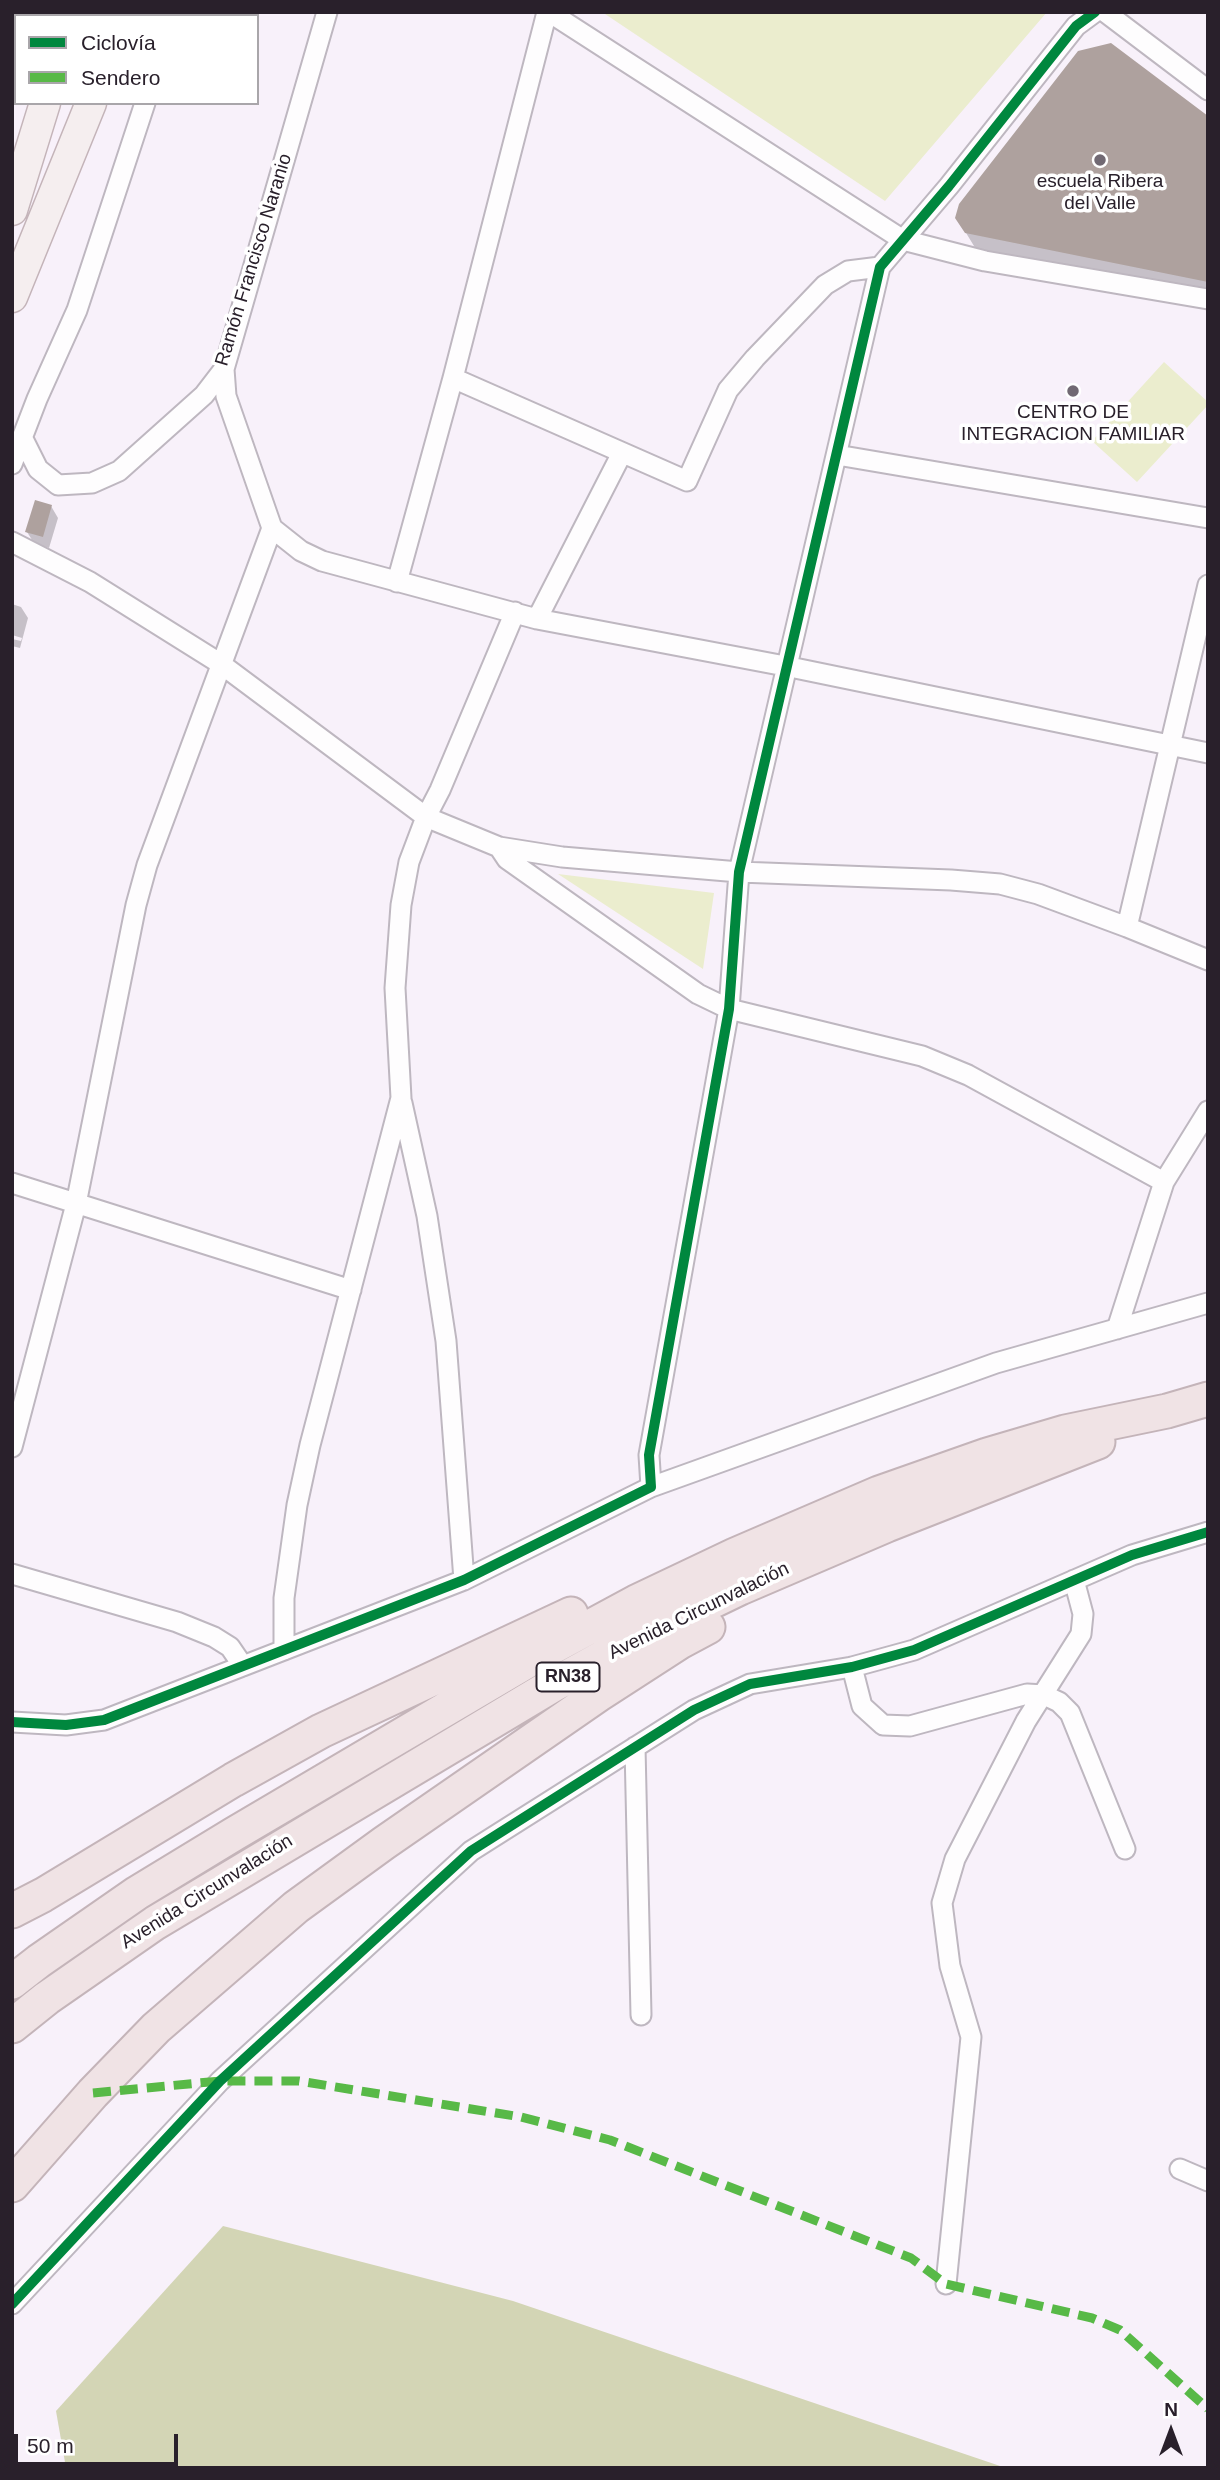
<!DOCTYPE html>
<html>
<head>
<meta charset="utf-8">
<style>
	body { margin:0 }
	#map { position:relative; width:1220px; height:2480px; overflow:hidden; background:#f8f1fa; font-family:Helvetica,sans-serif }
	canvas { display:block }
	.frame { position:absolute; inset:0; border:14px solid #29202b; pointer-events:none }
	.legend { position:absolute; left:14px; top:14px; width:245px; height:91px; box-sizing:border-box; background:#fff; border:2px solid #a9a6aa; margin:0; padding:9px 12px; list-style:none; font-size:21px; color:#29202b }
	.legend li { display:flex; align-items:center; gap:14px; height:35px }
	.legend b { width:35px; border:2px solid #a9a6aa }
	.north { position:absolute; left:1136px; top:2396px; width:70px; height:70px; -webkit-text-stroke:5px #fff; paint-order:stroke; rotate:0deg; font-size:19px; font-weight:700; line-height:28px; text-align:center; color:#29202b }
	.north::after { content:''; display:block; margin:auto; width:24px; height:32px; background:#29202b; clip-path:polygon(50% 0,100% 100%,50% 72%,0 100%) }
	.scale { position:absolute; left:14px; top:2434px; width:164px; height:32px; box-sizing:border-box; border:4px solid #29202b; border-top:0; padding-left:9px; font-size:21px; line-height:24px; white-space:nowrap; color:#29202b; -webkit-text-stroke:5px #fff; paint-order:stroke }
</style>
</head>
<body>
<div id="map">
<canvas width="1220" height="2480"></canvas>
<div class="frame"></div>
<ul class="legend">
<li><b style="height:9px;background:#00873e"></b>Ciclovía</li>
<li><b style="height:9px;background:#58b947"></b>Sendero</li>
</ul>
<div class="north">N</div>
<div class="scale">50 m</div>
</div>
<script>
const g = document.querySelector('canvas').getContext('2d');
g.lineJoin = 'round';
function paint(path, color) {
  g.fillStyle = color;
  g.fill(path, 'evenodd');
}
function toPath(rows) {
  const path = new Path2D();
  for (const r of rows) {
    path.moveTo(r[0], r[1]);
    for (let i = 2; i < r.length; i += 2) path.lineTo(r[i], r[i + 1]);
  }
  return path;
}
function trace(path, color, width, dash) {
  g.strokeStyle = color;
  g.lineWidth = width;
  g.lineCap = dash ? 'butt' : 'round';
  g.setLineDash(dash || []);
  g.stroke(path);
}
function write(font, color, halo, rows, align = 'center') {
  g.font = font + ' Helvetica,sans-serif';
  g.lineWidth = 7;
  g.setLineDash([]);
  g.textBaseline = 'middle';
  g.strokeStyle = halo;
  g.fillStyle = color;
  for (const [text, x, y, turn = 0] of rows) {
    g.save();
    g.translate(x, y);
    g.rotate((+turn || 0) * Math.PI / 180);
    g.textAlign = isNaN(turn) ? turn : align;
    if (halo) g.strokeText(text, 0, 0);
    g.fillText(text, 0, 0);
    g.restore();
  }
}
paint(toPath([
	[602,12,1047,12,885,201],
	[1164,362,1208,402,1208,405,1137,482,1092,441],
	[558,874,714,893,703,969]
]), '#ebedce');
paint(toPath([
	[223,2226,513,2301,1006,2468,66,2468,56,2411]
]), '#d3d5b5');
paint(toPath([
	[1208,118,1208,297,977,251,957,218],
	[51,506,58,518,49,548,34,543,27,532],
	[12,604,21,607,28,618,20,648,12,646,12,639,21,641,22,638,12,635]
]), '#0003');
paint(toPath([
	[1111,43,1208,116,1208,282,965,233,955,218,959,204,1078,51],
	[35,500,52,505,43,537,25,532]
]), '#aea19e');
const street = toPath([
	[549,12,903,240,985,261,1208,299],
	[1105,12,1208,90],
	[174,16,175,12],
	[12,32,16,33],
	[224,369,226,396,272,528,301,551,322,561,537,619,785,666,1208,753],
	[453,378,687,481,728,390,755,358,825,285,848,271,880,267],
	[22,437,38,469,58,485,92,483,119,471,204,395,224,369,327,12],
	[837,455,1208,518],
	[12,464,37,399,77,310,145,103],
	[12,542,90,582,221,664,426,817,499,847,562,857,739,872,951,880,1000,884,1038,894,1127,927,1208,960],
	[397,582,453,378,547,12],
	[537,619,622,453],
	[499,847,507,859,698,994,729,1009,922,1056,968,1075,1164,1182],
	[1127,927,1208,585],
	[402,1103,427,1216,446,1341,464,1580],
	[12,1183,351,1290],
	[1117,1329,1164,1182,1208,1111],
	[12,1447,76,1204,136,905,147,865,272,528],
	[651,1487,996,1363,1208,1303],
	[12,1574,177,1622,214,1637,230,1647,243,1666],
	[284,1650,284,1598,297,1505,310,1445,401,1098,395,988,401,905,409,862,426,817,440,790,515,612],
	[852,1667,862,1706,883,1725,910,1726,1027,1694,1044,1695,1059,1702,1070,1713,1125,1849],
	[12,1722,66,1725,104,1720,464,1580,651,1487,649,1455,729,1009,739,872,880,267,949,186,1076,26,1095,12],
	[635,1747,641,2015],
	[1180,2169,1208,2181],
	[946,2284,971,2037,950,1966,942,1903,955,1859,1026,1721,1081,1634,1083,1614,1074,1580],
	[12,2304,220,2081,471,1851,694,1710,750,1684,852,1667,914,1650,1132,1555,1208,1532]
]);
const primary = toPath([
	[71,16,72,12],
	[125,16,126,12],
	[12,210,45,103],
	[12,297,91,103]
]);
const highway = toPath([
	[12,1911,43,1895,233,1780,321,1731,571,1614],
	[12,1982,39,1961,137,1893,234,1834,536,1656,636,1602,735,1555,879,1493,987,1455,1065,1432,1167,1411,1208,1399],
	[12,2026,47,1998,155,1923,553,1685,649,1632,740,1588,887,1525,1098,1442],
	[12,2185,93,2093,156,2028,296,1907,384,1843,598,1695,680,1642,708,1627]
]);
trace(street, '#beb7c0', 23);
trace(primary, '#c4b4b9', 33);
trace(highway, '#c4b4b9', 37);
trace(street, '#fefdfe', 19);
trace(primary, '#f5eeef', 30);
trace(highway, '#f0e3e5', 33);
trace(toPath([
	[93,2093,220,2081,299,2081,521,2117,610,2140,911,2258,946,2284,1092,2318,1120,2330,1208,2409]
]), '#58b947', 9, [18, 9]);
trace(toPath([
	[12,1722,66,1725,104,1720,464,1580,651,1487,649,1455,729,1009,739,872,880,267,949,186,1076,26,1095,12],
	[12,2304,220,2081,471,1851,694,1710,750,1684,852,1667,914,1650,1132,1555,1208,1532]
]), '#00873e', 10);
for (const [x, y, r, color] of [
	[1100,160,7,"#716973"],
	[1073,391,7,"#716973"]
]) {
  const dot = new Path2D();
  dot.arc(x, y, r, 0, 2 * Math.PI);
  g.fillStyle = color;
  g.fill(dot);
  trace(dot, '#fff', 2.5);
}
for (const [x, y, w] of [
	[568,1677,63]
]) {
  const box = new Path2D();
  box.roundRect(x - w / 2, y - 14.5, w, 29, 5);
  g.fillStyle = '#fff';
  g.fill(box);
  trace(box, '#29202b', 2);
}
write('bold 18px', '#29202b', null, [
	["RN38",568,1677]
]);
write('19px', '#29202b', '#fff', [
	["escuela Ribera",1100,182],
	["del Valle",1100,204],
	["CENTRO DE",1073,413],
	["INTEGRACION FAMILIAR",1073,435]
]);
write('19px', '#29202b', '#fff', [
	["Ramón Francisco Naranio",254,260,-73],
	["Avenida Circunvalación",699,1611,-26],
	["Avenida Circunvalación",207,1892,-32]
]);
</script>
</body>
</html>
